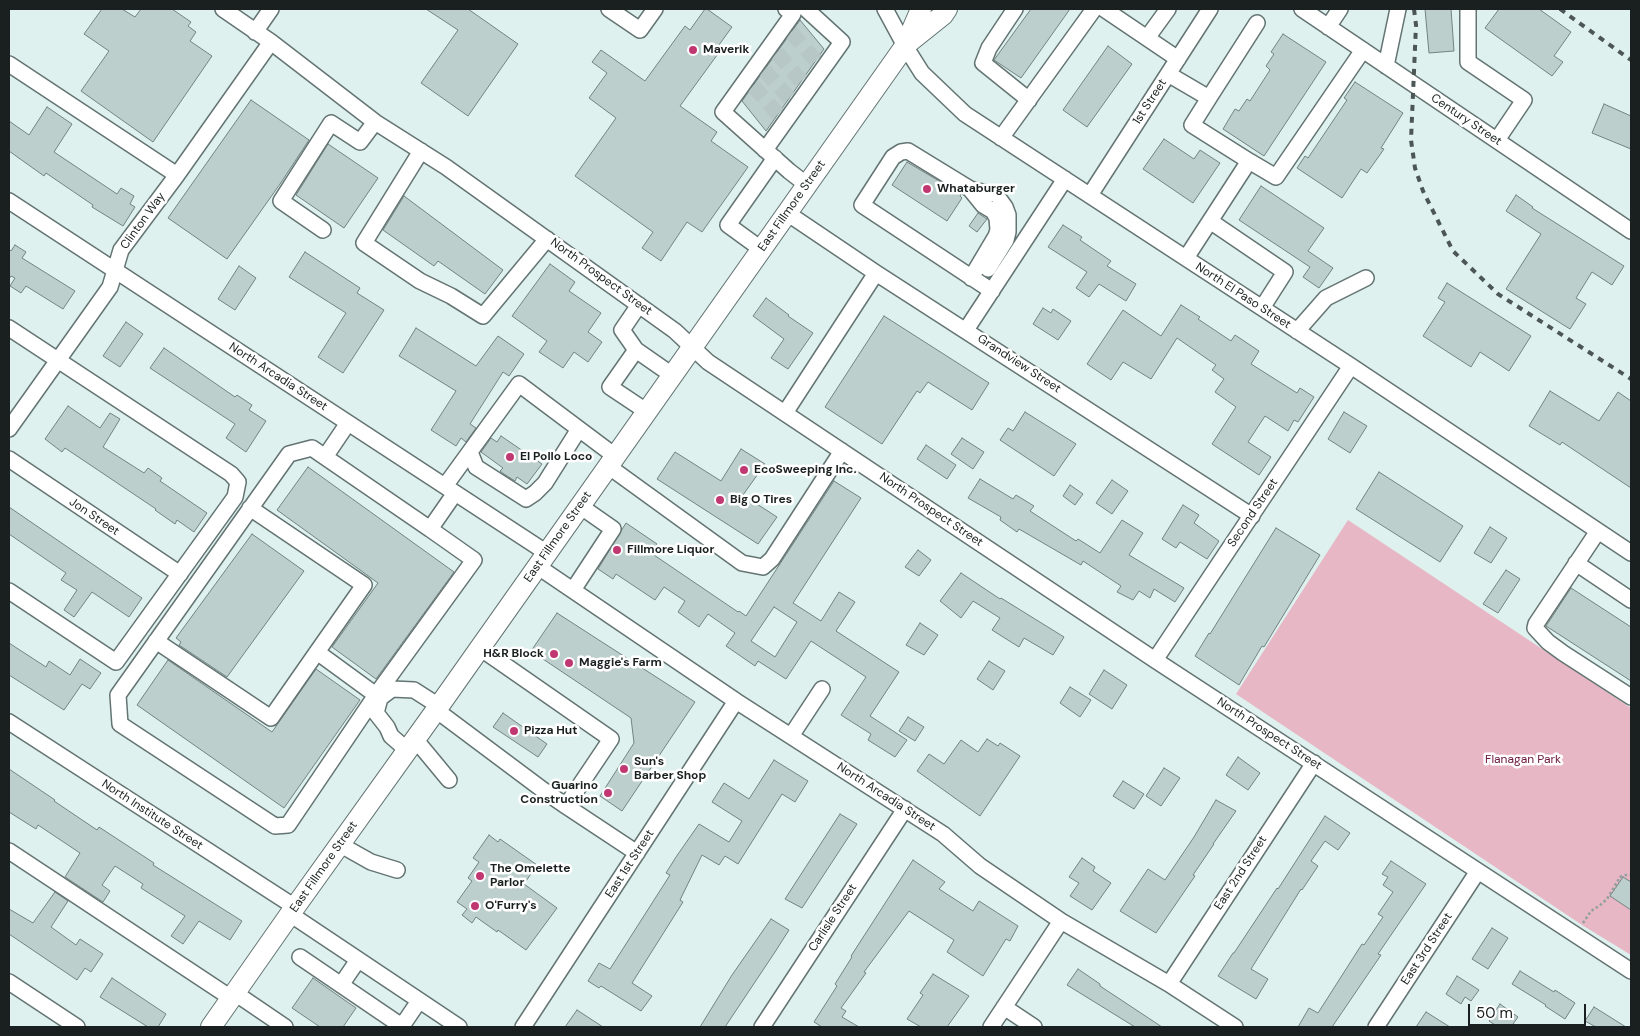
<!DOCTYPE html>
<html>
<head>
<meta charset="utf-8">
<style>
	body { margin:0 }
	#map { position:relative; width:1640px; height:1036px; overflow:hidden; background:#def1ee; font-family:"DM Sans",sans-serif }
	canvas { display:block }
	.frame { position:absolute; inset:0; border:10px solid #19201f; pointer-events:none }
	.scale { position:absolute; left:1468px; top:1004px; width:118px; height:22px; box-sizing:border-box; border:2px solid #19201f; border-top:0; padding-left:6px; font-size:15px; line-height:18px; white-space:nowrap; color:#19201f; -webkit-text-stroke:4px #fff; paint-order:stroke }
</style>
</head>
<body>
<div id="map">
<canvas width="1640" height="1036"></canvas>
<div class="frame"></div>
<div class="scale">50 m</div>
</div>
<script>
const g = document.querySelector('canvas').getContext('2d');
g.lineJoin = 'round';
function paint(path, color) {
  g.fillStyle = color;
  g.fill(path, 'evenodd');
}
function toPath(rows) {
  const path = new Path2D();
  for (const r of rows) {
    path.moveTo(r[0], r[1]);
    for (let i = 2; i < r.length; i += 2) path.lineTo(r[i], r[i + 1]);
  }
  return path;
}
function trace(path, color, width, dash) {
  g.strokeStyle = color;
  g.lineWidth = width;
  g.lineCap = dash ? 'butt' : 'round';
  g.setLineDash(dash || []);
  g.stroke(path);
}
function write(font, color, halo, rows, align = 'center') {
  g.font = font + ' "DM Sans",sans-serif';
  g.lineWidth = 5;
  g.setLineDash([]);
  g.textBaseline = 'middle';
  g.strokeStyle = halo;
  g.fillStyle = color;
  for (const [text, x, y, turn = 0] of rows) {
    g.save();
    g.translate(x, y);
    g.rotate((+turn || 0) * Math.PI / 180);
    g.textAlign = isNaN(turn) ? turn : align;
    if (halo) g.strokeText(text, 0, 0);
    g.fillText(text, 0, 0);
    g.restore();
  }
}
paint(toPath([
	[1348,520,1631,708,1631,955,1582,925,1236,694]
]), '#e7b7c5');
const building = toPath([
	[102,9,122,9,135,17,141,9,172,9,191,22,188,26,196,32,190,41,212,56,153,142,81,91,109,51,84,34,102,9],
	[426,9,468,9,518,44,468,116,421,83,458,30,426,9],
	[705,9,707,9,732,27,716,49,720,51,680,106,717,132,711,141,748,167,702,232,687,222,661,261,642,248,653,232,575,176,616,118,589,98,607,73,592,62,601,50,645,81,685,26,690,30,705,9],
	[1031,9,1070,9,1021,78,994,60,1031,9],
	[1425,9,1451,9,1454,51,1429,53,1425,9],
	[1499,9,1539,9,1571,32,1554,56,1563,62,1552,76,1485,28,1499,9],
	[800,20,824,49,766,131,742,101,800,20],
	[1283,34,1326,62,1264,156,1223,129,1235,109,1239,111,1247,99,1250,101,1270,70,1266,66,1274,54,1271,52,1283,34],
	[1108,46,1132,64,1087,127,1063,110,1108,46],
	[1355,82,1403,113,1381,148,1384,149,1367,173,1361,169,1342,198,1297,168,1305,156,1308,158,1347,100,1344,98,1355,82],
	[251,100,309,140,280,184,227,259,168,218,251,100],
	[1604,104,1631,116,1631,149,1592,133,1604,104],
	[47,107,72,124,54,152,117,194,121,188,134,196,130,204,135,207,123,226,92,207,93,205,46,173,44,176,9,151,9,121,29,135,47,107],
	[1164,139,1194,159,1200,150,1220,163,1193,203,1143,169,1164,139],
	[328,144,378,178,344,228,296,195,328,144],
	[907,162,961,194,960,196,962,198,947,221,892,185,907,162],
	[1261,186,1324,228,1308,251,1333,268,1319,288,1303,277,1310,267,1239,220,1261,186],
	[1516,195,1533,207,1532,208,1624,266,1612,285,1592,272,1576,298,1586,304,1570,329,1506,289,1541,234,1506,211,1516,195],
	[404,196,503,270,485,294,438,261,434,266,383,230,404,196],
	[978,213,987,219,977,232,969,226,978,213],
	[1063,225,1082,237,1080,240,1111,261,1107,266,1136,284,1126,301,1099,284,1089,297,1076,288,1087,272,1048,247,1063,225],
	[15,245,26,252,22,258,75,291,63,309,26,286,21,293,10,286,15,278,11,276,9,279,9,249,11,251,15,245],
	[305,252,360,288,357,293,384,310,343,373,318,357,346,313,289,277,305,252],
	[550,264,575,282,569,291,601,313,588,332,602,342,588,362,574,352,563,368,539,352,547,341,512,316,550,264],
	[239,266,256,278,235,310,218,299,239,266],
	[1447,283,1531,336,1509,371,1480,352,1471,367,1423,336,1445,302,1438,298,1447,283],
	[766,298,789,315,788,316,813,333,788,369,771,358,784,339,753,316,766,298],
	[1181,305,1200,317,1198,319,1231,341,1235,335,1259,351,1251,364,1297,393,1300,388,1314,397,1298,422,1294,420,1288,431,1265,416,1248,442,1271,457,1259,475,1212,444,1236,407,1215,392,1224,379,1212,370,1216,365,1177,338,1151,379,1123,362,1111,380,1087,364,1123,310,1161,336,1181,305],
	[1043,308,1051,313,1053,309,1071,321,1058,340,1033,324,1043,308],
	[884,316,989,383,972,410,928,382,920,393,917,391,882,444,825,407,884,316],
	[126,322,143,334,120,367,103,356,126,322],
	[416,328,476,366,498,336,524,354,509,376,503,372,470,424,476,428,466,442,461,438,456,446,431,430,456,391,399,356,416,328],
	[164,348,235,397,237,395,252,405,249,410,266,421,246,452,226,438,235,424,150,368,164,348],
	[1550,391,1599,421,1618,392,1631,401,1631,488,1562,442,1560,445,1529,426,1550,391],
	[68,406,100,428,110,413,120,419,103,447,144,473,148,468,162,478,160,481,207,513,194,532,177,520,175,524,155,510,156,509,65,448,62,452,45,439,68,406],
	[1025,412,1076,444,1054,476,1000,440,1008,428,1013,431,1025,412],
	[1344,412,1367,426,1350,453,1328,439,1344,412],
	[501,436,542,464,527,484,517,477,515,481,504,474,500,471,503,468,481,452,491,438,497,442,501,436],
	[962,438,984,452,973,469,951,454,962,438],
	[926,445,956,465,947,479,917,459,926,445],
	[741,449,765,464,743,495,777,517,758,544,657,479,675,452,721,481,741,449],
	[308,467,454,572,376,679,332,647,378,583,277,510,308,467],
	[1379,472,1463,526,1440,562,1356,509,1379,472],
	[980,479,1013,499,1016,495,1034,506,1030,511,1076,541,1078,539,1100,553,1122,520,1143,533,1129,555,1184,588,1175,602,1154,589,1150,598,1139,591,1133,600,1117,592,1121,586,1083,561,1081,565,1019,529,1017,532,1000,520,1001,517,968,498,980,479],
	[1112,480,1128,491,1112,514,1096,503,1112,480],
	[834,481,861,498,793,603,821,621,839,592,855,602,836,631,899,672,870,716,907,740,895,757,868,740,871,734,841,715,866,677,811,641,786,679,758,661,755,666,726,646,735,633,708,614,699,627,678,612,685,601,664,587,655,600,616,574,613,579,598,569,626,523,657,544,651,553,738,612,739,611,746,616,834,481],
	[774,607,797,622,775,657,751,641,774,607],
	[1070,485,1083,494,1075,505,1063,496,1070,485],
	[1183,505,1199,515,1194,523,1219,541,1207,559,1180,542,1176,548,1162,539,1183,505],
	[9,507,142,598,129,617,92,592,74,617,64,610,77,590,61,580,66,573,9,534,9,507],
	[1490,527,1507,538,1491,563,1474,553,1490,527],
	[1276,528,1320,555,1264,647,1262,646,1239,685,1195,656,1209,633,1210,634,1276,528],
	[252,534,304,571,227,677,179,645,181,642,176,638,252,534],
	[918,550,931,560,919,576,905,567,918,550],
	[1506,570,1520,579,1498,613,1483,604,1506,570],
	[961,573,1000,599,1001,598,1064,637,1053,655,1024,638,1019,647,992,630,1000,618,973,601,961,618,940,601,961,573],
	[1571,588,1631,627,1631,681,1546,626,1571,588],
	[557,613,695,702,622,811,600,796,634,743,631,718,531,651,557,613],
	[920,623,938,635,924,655,906,645,920,623],
	[9,643,46,667,49,661,70,675,80,659,101,673,90,689,82,684,64,710,9,675,9,643],
	[168,660,272,732,316,669,360,700,284,808,137,705,168,660],
	[989,661,1005,671,993,690,977,679,989,661],
	[1104,670,1127,685,1112,709,1089,694,1104,670],
	[1070,687,1091,700,1080,717,1060,703,1070,687],
	[503,713,547,744,538,757,493,727,503,713],
	[908,717,924,727,915,741,899,731,908,717],
	[987,739,998,746,1000,743,1020,756,980,816,917,771,929,754,944,764,961,740,978,752,987,739],
	[1238,757,1260,773,1248,790,1226,775,1238,757],
	[774,760,808,781,795,802,782,794,738,864,725,856,719,865,702,855,680,900,683,902,632,983,652,996,641,1011,601,986,599,988,588,981,599,963,610,969,670,875,666,873,676,857,699,824,729,842,742,821,712,802,724,783,749,799,774,760],
	[1164,768,1180,778,1161,806,1146,796,1164,768],
	[9,769,55,800,54,801,97,830,99,827,154,863,153,865,242,921,230,940,199,921,183,944,171,936,185,916,141,888,143,884,115,866,102,885,110,891,103,902,65,877,80,853,38,825,36,829,9,812,9,769],
	[1123,781,1144,794,1134,809,1113,796,1123,781],
	[1216,800,1236,811,1213,844,1214,844,1193,875,1195,876,1156,933,1120,911,1148,869,1165,880,1194,837,1216,800],
	[840,814,857,824,802,908,785,899,840,814],
	[1325,816,1350,833,1338,850,1325,841,1311,861,1318,866,1302,890,1301,889,1251,969,1268,979,1256,999,1218,976,1233,953,1234,953,1277,888,1278,889,1325,816],
	[489,835,498,842,500,839,537,865,524,884,557,908,526,950,498,930,497,932,476,917,472,923,462,915,467,909,457,902,472,881,468,878,479,862,473,858,489,835],
	[1082,858,1095,867,1093,871,1111,883,1092,910,1070,896,1079,883,1069,877,1082,858],
	[913,860,945,882,939,889,973,911,979,901,1018,926,1010,941,1006,939,983,976,947,952,954,940,909,911,864,972,866,973,841,1008,846,1011,842,1017,859,1027,822,1027,814,1022,837,986,835,984,852,957,851,956,913,860],
	[1391,861,1426,884,1378,954,1381,955,1332,1027,1298,1027,1309,1008,1318,1013,1362,944,1364,945,1383,917,1378,914,1393,892,1383,885,1388,877,1382,874,1391,861],
	[1623,877,1631,882,1631,910,1610,896,1623,877],
	[55,892,68,901,51,927,76,945,80,939,103,954,91,972,85,968,77,980,9,934,9,909,33,923,55,892],
	[771,919,789,930,775,952,725,1027,700,1027,732,975,771,919],
	[1492,928,1508,938,1488,969,1472,959,1492,928],
	[1078,969,1100,984,1100,986,1162,1027,1135,1027,1067,985,1078,969],
	[1520,971,1554,992,1555,990,1575,1003,1565,1019,1545,1006,1546,1005,1512,984,1520,971],
	[933,974,969,996,947,1027,921,1027,907,1019,923,995,920,993,933,974],
	[1457,976,1479,990,1471,1001,1465,997,1461,1004,1446,994,1457,976],
	[112,978,166,1014,158,1027,148,1027,100,997,112,978],
	[313,978,356,1008,343,1027,320,1027,292,1008,313,978],
	[1500,1004,1518,1017,1511,1027,1498,1027,1489,1021,1500,1004],
	[1594,1007,1626,1027,1596,1027,1585,1021,1594,1007],
	[577,1010,603,1027,565,1027,577,1010],
	[1426,1012,1450,1027,1416,1027,1426,1012]
]);
paint(building, '#bdcfcc');
trace(building, '#728381', 1);
trace(toPath([
	[791,32,816,61],
	[777,53,801,81],
	[764,70,789,98],
	[753,86,778,114]
]), '#b7c7c5', 15, [15, 8]);
const minor = toPath([
	[223,9,271,42,375,122,446,167,675,331,708,362,1155,660,1631,971],
	[609,9,640,30,655,9],
	[786,9,793,14,723,112,789,171,807,185],
	[885,9,905,46,922,73,965,114,1351,366,1631,553],
	[1015,9,989,48,983,63,1029,100],
	[1104,9,1178,59],
	[1302,9,1631,231],
	[1468,9,1468,62,1524,100,1497,140],
	[1328,27,1340,9],
	[255,32,271,9],
	[1147,38,1168,9],
	[9,64,177,175],
	[1386,66,1398,9],
	[1168,74,1209,98,1192,125,1249,161,1186,258],
	[1209,98,1257,23],
	[1001,138,1094,9],
	[765,150,842,42,806,9],
	[421,151,364,243,420,281,451,296,483,316,547,239],
	[1249,161,1276,177,1363,50],
	[970,189,983,205,993,211,997,218,998,230,996,236,971,278],
	[990,194,970,189,908,151,901,152,893,157,862,205,992,291],
	[1090,195,1210,9],
	[9,201,547,553],
	[787,213,876,273,1252,516],
	[1210,221,1285,272,1262,308],
	[323,230,281,201,331,123,360,142,375,122],
	[761,249,728,225,775,158],
	[988,269,1006,240,1008,232,1008,215,1005,207,1000,200],
	[639,305,622,330,636,350,610,387,646,411],
	[9,328,231,474,238,482,235,497,116,662,9,591],
	[966,330,1065,179],
	[1297,331,1326,298,1366,278],
	[636,350,672,375],
	[785,413,876,273],
	[348,423,325,457,430,529,455,493],
	[9,429,110,287,121,250,177,175,271,42],
	[470,452,476,467,526,499,535,493,545,483,579,429],
	[325,457,312,448,289,454,118,695,120,724,275,826,288,825,376,695,474,560,430,529],
	[9,459,180,574],
	[608,466,742,563,763,567,772,559,842,451],
	[445,486,519,384,615,456],
	[250,508,364,585,317,652,380,698],
	[1598,531,1536,624,1535,628,1548,642,1563,653,1631,697],
	[1576,563,1631,600],
	[537,566,736,701,943,834,980,866,1061,921,1169,984,1235,1027],
	[573,590,613,529,580,506],
	[156,641,271,718,317,652],
	[480,648,611,739,566,806,637,853],
	[1155,660,1351,366],
	[436,710,543,790,566,806],
	[9,722,295,907],
	[791,736,822,689],
	[415,739,449,780],
	[407,750,391,736,387,727,376,713,380,698,392,689,414,690,439,706],
	[339,844,371,862,397,870],
	[9,851,231,998],
	[290,914,459,1027],
	[300,957,403,1027],
	[9,982,77,1027],
	[1169,984,1314,763],
	[341,985,358,960],
	[235,993,285,1027],
	[1004,1007,1034,1027],
	[402,1026,419,1001],
	[523,1027,736,701],
	[762,1027,905,809],
	[991,1027,1061,921],
	[1376,1027,1478,871]
]);
const major = toPath([
	[908,43,943,15,947,9],
	[211,1027,295,907,439,706,905,46,921,9]
]);
trace(minor, '#637472', 18);
trace(major, '#637472', 22);
trace(toPath([
	[1583,923,1591,911,1599,906,1607,899,1620,877,1626,875,1631,875]
]), '#919f9d', 2.5, [2.5, 2.5]);
trace(minor, '#fff', 15);
trace(major, '#fff', 20);
trace(toPath([
	[1414,9,1416,25,1411,140,1415,168,1423,191,1453,251,1498,294,1631,379],
	[1560,9,1631,60]
]), '#4c5655', 4, [6, 6]);
for (const [x, y, r, color] of [
	[693,50,5,"#c13771"],
	[927,189,5,"#c13771"],
	[510,457,5,"#c13771"],
	[744,470,5,"#c13771"],
	[720,500,5,"#c13771"],
	[617,550,5,"#c13771"],
	[554,654,5,"#c13771"],
	[569,663,5,"#c13771"],
	[514,731,5,"#c13771"],
	[624,769,5,"#c13771"],
	[608,793,5,"#c13771"],
	[480,876,5,"#c13771"],
	[475,906,5,"#c13771"]
]) {
  const dot = new Path2D();
  dot.arc(x, y, r, 0, 2 * Math.PI);
  g.fillStyle = color;
  g.fill(dot);
  trace(dot, '#fff', 2);
}
write('bold 12px', '#19201f', '#fff', [
	["Maverik",703,50],
	["Whataburger",937,189],
	["El Pollo Loco",520,457],
	["EcoSweeping Inc.",754,470],
	["Big O Tires",730,500],
	["Fillmore Liquor",627,550],
	["H&R Block",544,654,"right"],
	["Maggie's Farm",579,663],
	["Pizza Hut",524,731],
	["Sun's",634,762],
	["Barber Shop",634,776],
	["Guarino",598,786,"right"],
	["Construction",598,800,"right"],
	["The Omelette",490,869],
	["Parlor",490,883],
	["O'Furry's",485,906]
], 'left');
write('12px', '#19201f', '#fff', [
	["1st Street",1150,102,-57],
	["Century Street",1466,120,34],
	["East Fillmore Street",792,206,-55],
	["Clinton Way",143,221,-54],
	["North Prospect Street",601,277,36],
	["North El Paso Street",1243,296,33],
	["Grandview Street",1019,364,33],
	["North Arcadia Street",278,377,33],
	["North Prospect Street",931,510,34],
	["Second Street",1253,513,-56],
	["Jon Street",94,517,34],
	["East Fillmore Street",558,537,-55],
	["North Prospect Street",1269,734,33],
	["North Arcadia Street",886,797,33],
	["North Institute Street",152,815,33],
	["East 1st Street",630,864,-57],
	["East Fillmore Street",324,867,-55],
	["East 2nd Street",1241,873,-57],
	["Carlisle Street",833,918,-57],
	["East 3rd Street",1427,949,-57]
]);
write('12px', '#6c173c', '#fff', [
	["Flanagan Park",1523,760]
]);
</script>
</body>
</html>
